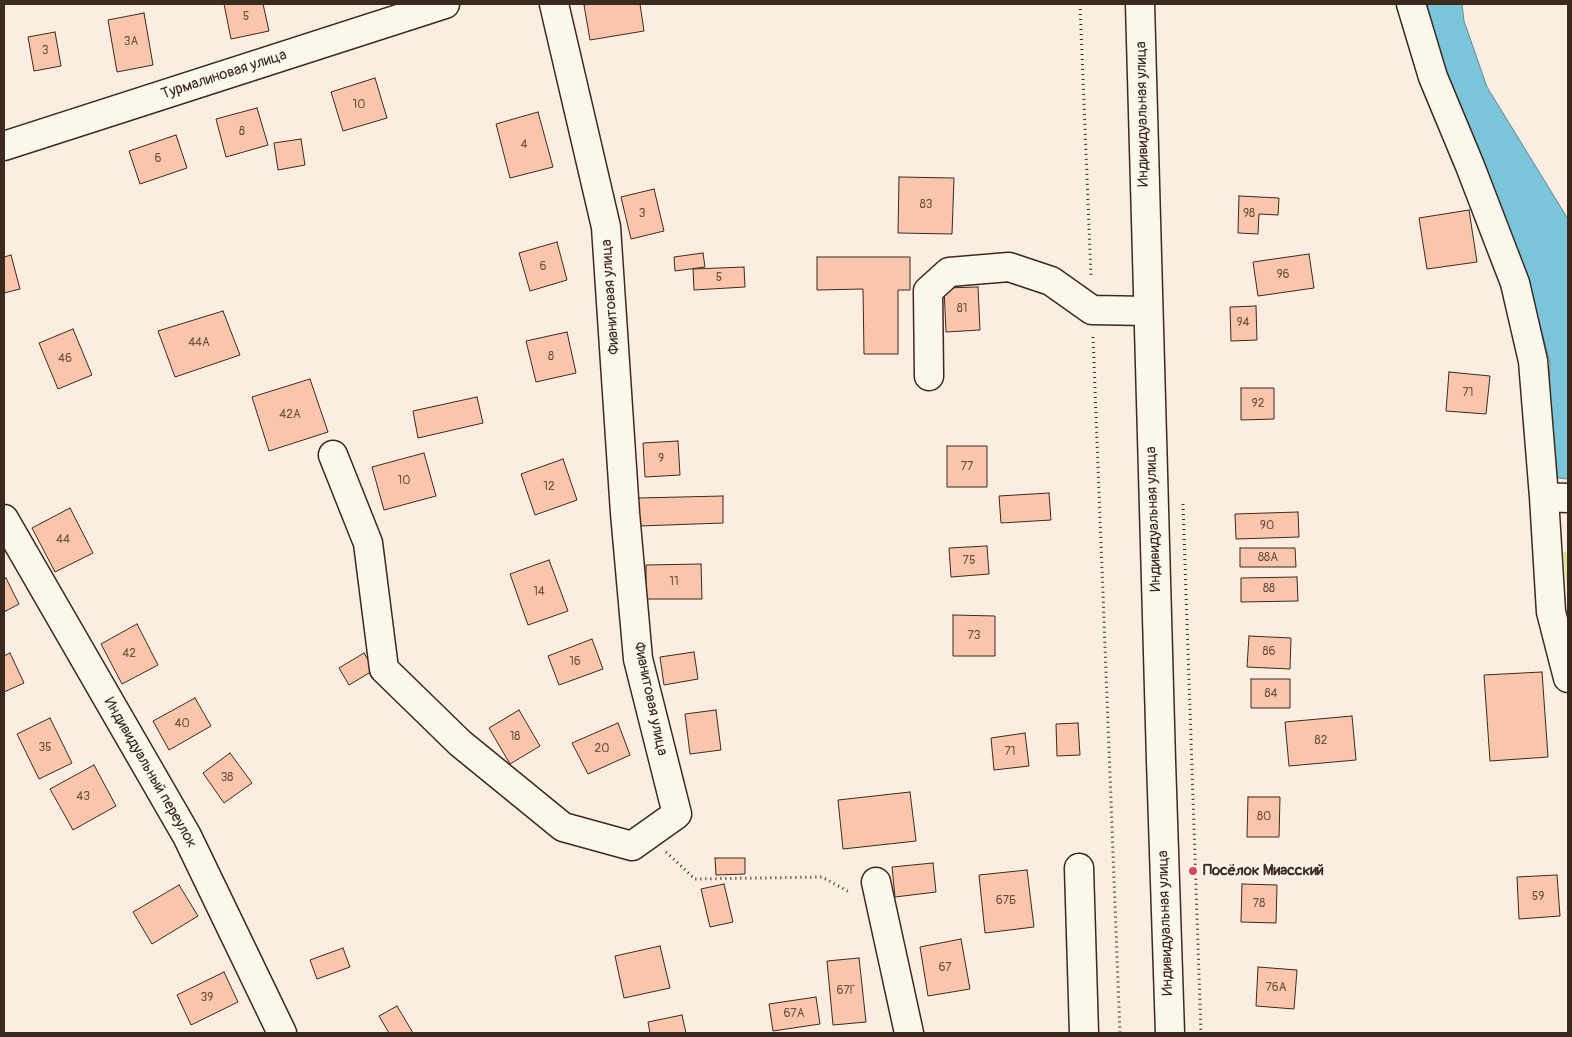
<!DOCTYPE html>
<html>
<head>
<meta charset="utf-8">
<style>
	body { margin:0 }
	#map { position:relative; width:1572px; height:1037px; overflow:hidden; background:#fbeddf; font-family:Pangolin,sans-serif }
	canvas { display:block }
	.frame { position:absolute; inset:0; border:5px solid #3b2a1e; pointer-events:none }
</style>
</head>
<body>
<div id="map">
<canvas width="1572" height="1037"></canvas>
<div class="frame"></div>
</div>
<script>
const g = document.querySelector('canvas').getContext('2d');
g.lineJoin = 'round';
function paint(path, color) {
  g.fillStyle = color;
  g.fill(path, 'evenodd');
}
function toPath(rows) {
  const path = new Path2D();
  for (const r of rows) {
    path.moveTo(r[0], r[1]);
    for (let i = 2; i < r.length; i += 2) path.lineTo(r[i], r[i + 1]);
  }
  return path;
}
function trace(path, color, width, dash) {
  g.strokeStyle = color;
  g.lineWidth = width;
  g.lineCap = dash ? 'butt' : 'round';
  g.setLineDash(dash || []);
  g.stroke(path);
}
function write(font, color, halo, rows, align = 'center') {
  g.font = font + ' Pangolin,sans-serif';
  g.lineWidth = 4.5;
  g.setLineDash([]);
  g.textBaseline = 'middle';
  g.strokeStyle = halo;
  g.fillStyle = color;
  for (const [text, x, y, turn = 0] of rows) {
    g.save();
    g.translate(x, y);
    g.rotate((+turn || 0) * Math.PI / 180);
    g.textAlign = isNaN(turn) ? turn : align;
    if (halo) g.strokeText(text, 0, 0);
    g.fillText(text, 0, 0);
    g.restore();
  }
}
paint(toPath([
	[1568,551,1568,602,1563,552]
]), '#d8e598');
const water = toPath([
	[1425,4,1462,4,1464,21,1487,87,1568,219,1568,479,1558,478,1548,428,1550,363,1532,295,1431,30,1425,4]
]);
paint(water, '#7bc5db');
trace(water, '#61878f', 1);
const building = toPath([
	[224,4,263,4,269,31,231,39,224,4],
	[591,4,640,4,644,31,590,40,584,5,591,4],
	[144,13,153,65,117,72,108,20,144,13],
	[55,32,61,66,34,71,28,37,55,32],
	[375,78,387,118,343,131,331,92,375,78],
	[257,108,268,145,226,157,216,119,257,108],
	[538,112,553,167,510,178,496,124,538,112],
	[176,135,187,168,140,184,129,151,176,135],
	[301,139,305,165,278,170,274,143,301,139],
	[899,177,954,178,952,234,898,233,899,177],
	[654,189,664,231,631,239,621,197,654,189],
	[1239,196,1279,198,1278,215,1259,214,1258,234,1238,233,1239,196],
	[1469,210,1477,262,1427,269,1419,218,1469,210],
	[557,242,567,280,530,291,519,253,557,242],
	[703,253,705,267,675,271,674,257,703,253],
	[1309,254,1314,288,1258,296,1253,262,1309,254],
	[11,255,20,289,4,293,4,257,11,255],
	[817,257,910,257,910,290,898,290,898,354,864,354,863,289,817,290,817,257],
	[744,267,745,287,694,290,693,269,744,267],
	[978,287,980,330,946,332,944,288,978,287],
	[1256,306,1257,340,1231,341,1230,307,1256,306],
	[223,311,240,355,175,377,158,331,223,311],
	[73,329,92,375,58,389,39,343,73,329],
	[567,332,576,373,536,382,526,341,567,332],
	[1449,372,1490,376,1486,414,1446,411,1449,372],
	[310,379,328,432,269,451,252,397,310,379],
	[1241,388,1274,388,1274,419,1241,420,1241,388],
	[477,397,483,423,418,438,413,411,477,397],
	[678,441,680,475,645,477,643,443,678,441],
	[947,446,987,446,987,487,947,487,947,446],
	[424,453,436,496,384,510,372,467,424,453],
	[563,459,577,500,535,515,521,474,563,459],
	[1049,493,1051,520,1001,523,999,496,1049,493],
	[723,496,723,523,639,526,638,498,723,496],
	[70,508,93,553,55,572,32,528,70,508],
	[1298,512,1299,537,1236,539,1235,514,1298,512],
	[987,546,989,574,951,577,949,548,987,546],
	[1240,548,1295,548,1296,567,1240,567,1240,548],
	[549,560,568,611,528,625,510,574,549,560],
	[701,564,702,599,646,599,646,565,701,564],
	[1297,577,1298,601,1241,602,1241,578,1297,577],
	[6,578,19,604,4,612,4,579,6,578],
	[953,615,995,616,995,656,953,656,953,615],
	[137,624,158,665,122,684,101,644,137,624],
	[1249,636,1291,638,1290,669,1247,667,1249,636],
	[592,639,603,669,559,685,548,656,592,639],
	[694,652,698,679,664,685,660,657,694,652],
	[10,653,24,683,4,692,4,656,10,653],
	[364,653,374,670,349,685,339,668,364,653],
	[1542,672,1548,757,1490,761,1484,675,1542,672],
	[1251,679,1290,679,1290,708,1251,708,1251,679],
	[195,698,211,726,169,750,153,721,195,698],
	[519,710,540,746,510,764,489,728,519,710],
	[716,710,721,750,690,754,685,714,716,710],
	[1352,716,1356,760,1289,766,1285,722,1352,716],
	[50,718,72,763,39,779,17,734,50,718],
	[618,723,630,755,588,774,572,743,618,723],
	[1078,723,1080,755,1057,756,1056,724,1078,723],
	[1025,733,1029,766,994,770,991,738,1025,733],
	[230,753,252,783,224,803,203,773,230,753],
	[94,765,116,806,73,830,50,789,94,765],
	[910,792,916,841,843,849,838,800,910,792],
	[1248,797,1280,797,1279,837,1247,837,1248,797],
	[715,858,745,858,745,874,716,875,715,858],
	[933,863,936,892,895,897,892,867,933,863],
	[1027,870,1034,927,985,933,979,875,1027,870],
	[1557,875,1560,916,1519,919,1517,877,1557,875],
	[724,884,733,922,710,927,701,889,724,884],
	[1242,884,1277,885,1276,923,1241,922,1242,884],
	[179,885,198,916,152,944,133,912,179,885],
	[961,939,970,989,928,996,920,947,961,939],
	[660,946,670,988,624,998,615,956,660,946],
	[343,948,350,967,317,979,310,960,343,948],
	[859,958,866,1022,833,1025,827,961,859,958],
	[1258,967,1297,970,1294,1009,1256,1006,1258,967],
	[224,972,238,1002,191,1025,177,995,224,972],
	[816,997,820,1024,773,1031,769,1004,816,997],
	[397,1006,413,1033,389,1033,379,1016,397,1006],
	[682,1015,686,1033,650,1033,648,1022,682,1015]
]);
paint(building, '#fac6ab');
trace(building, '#3b2a1e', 1);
const minor = toPath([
	[1411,4,1433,77,1470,166,1515,283,1533,361,1544,497,1568,498],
	[4,146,445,4],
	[929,376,928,291,949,272,1009,267,1051,281,1092,310,1148,311],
	[333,455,368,543,384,669,460,743,563,827,632,846,677,814,638,659,625,513,606,227,554,4],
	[1544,497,1551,612,1568,678],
	[4,519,187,836,282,1033],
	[1079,868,1084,1033],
	[876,882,909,1033]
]);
const major = toPath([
	[1140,4,1161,761,1170,1033]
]);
trace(minor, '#3b2a1e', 31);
trace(major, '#3b2a1e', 31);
trace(toPath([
	[1080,4,1091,276],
	[1093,337,1120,1033],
	[1183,504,1201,1033],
	[666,852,695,879,822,877,851,893]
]), '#3b2a1e', 3, [1, 4]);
trace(minor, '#fbf7ec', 28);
trace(major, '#fbf7ec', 28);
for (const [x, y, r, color] of [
	[1193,871,5,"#d1495b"]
]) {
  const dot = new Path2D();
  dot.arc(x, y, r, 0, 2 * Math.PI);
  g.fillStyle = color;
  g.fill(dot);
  trace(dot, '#fbf7ec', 2);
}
write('12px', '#6b5141', null, [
	["5",246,17],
	["3А",131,42],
	["3",45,51],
	["10",359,105],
	["8",242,132],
	["4",524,145],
	["6",158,159],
	["83",926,205],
	["3",642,214],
	["98",1249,214],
	["6",543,267],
	["96",1283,275],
	["5",719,278],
	["81",962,309],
	["94",1243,323],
	["44А",199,343],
	["8",551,357],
	["46",65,359],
	["71",1468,393],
	["92",1258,404],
	["42А",290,415],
	["9",661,459],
	["77",967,467],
	["10",404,481],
	["12",549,487],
	["90",1267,526],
	["44",63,540],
	["88А",1268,558],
	["75",969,561],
	["11",674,582],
	["88",1269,589],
	["14",539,592],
	["73",974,636],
	["86",1269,652],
	["42",129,654],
	["16",575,662],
	["84",1271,694],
	["40",182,724],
	["18",515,737],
	["82",1321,741],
	["35",45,748],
	["20",602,749],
	["71",1010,752],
	["38",227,778],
	["43",83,797],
	["80",1264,817],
	["59",1538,897],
	["67Б",1006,901],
	["78",1259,904],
	["67",945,968],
	["76А",1276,988],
	["67Г",846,991],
	["39",207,998],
	["67А",794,1014]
]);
write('15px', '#3b2a1e', '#fbf7ec', [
	["Турмалиновая улица",224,75,-18],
	["Индивидуальная улица",1143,114,-91],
	["Фианитовая улица",611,297,-94],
	["Индивидуальная улица",1154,519,-92],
	["Фианитовая улица",650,699,78],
	["Индивидуальный переулок",150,773,60],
	["Индивидуальная улица",1166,923,-92]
]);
write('bold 15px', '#3b2a1e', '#fbf7ec', [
	["Посёлок Миасский",1203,871]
], 'left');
</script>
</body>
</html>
